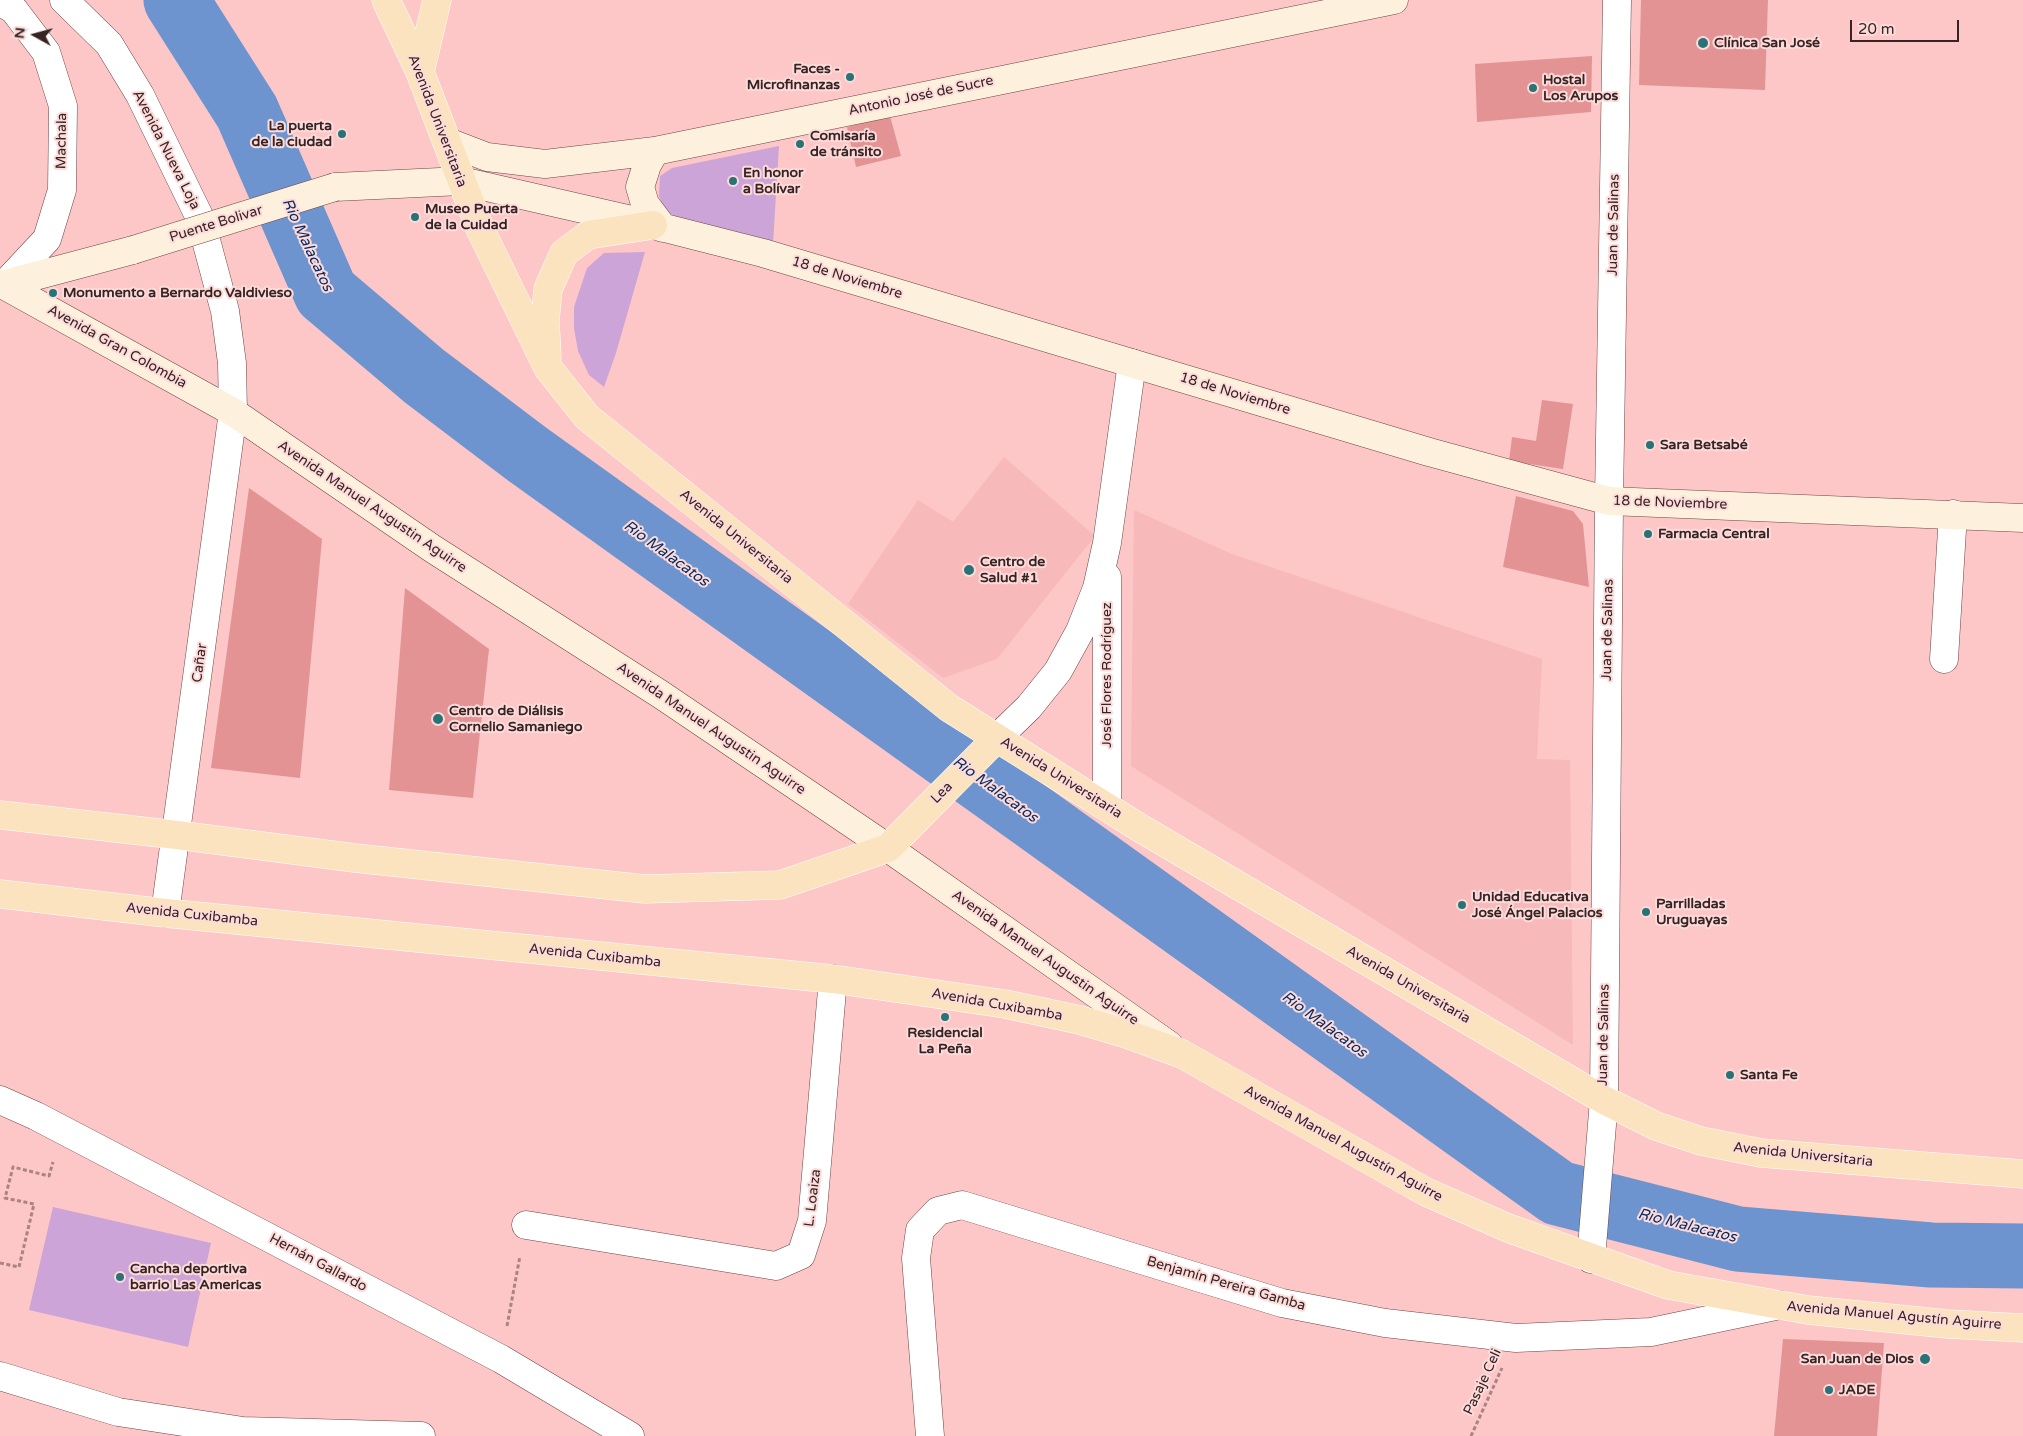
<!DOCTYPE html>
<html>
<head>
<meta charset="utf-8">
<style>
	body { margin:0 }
	#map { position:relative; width:2023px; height:1436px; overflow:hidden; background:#fdc7c7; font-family:"Varela Round",sans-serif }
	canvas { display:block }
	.north { position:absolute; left:10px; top:10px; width:50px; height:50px; -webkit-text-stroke:4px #fcdbda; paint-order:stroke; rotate:277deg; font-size:14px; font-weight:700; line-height:20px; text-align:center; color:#372323 }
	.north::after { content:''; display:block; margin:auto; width:18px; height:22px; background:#372323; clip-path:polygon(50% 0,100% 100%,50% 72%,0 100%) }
	.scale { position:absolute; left:1850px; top:20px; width:109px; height:22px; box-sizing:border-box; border:2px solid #372323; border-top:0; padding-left:6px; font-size:15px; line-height:18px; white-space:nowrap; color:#372323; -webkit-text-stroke:4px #fcdbda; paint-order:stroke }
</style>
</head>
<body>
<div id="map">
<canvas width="2023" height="1436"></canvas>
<div class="north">N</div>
<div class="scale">20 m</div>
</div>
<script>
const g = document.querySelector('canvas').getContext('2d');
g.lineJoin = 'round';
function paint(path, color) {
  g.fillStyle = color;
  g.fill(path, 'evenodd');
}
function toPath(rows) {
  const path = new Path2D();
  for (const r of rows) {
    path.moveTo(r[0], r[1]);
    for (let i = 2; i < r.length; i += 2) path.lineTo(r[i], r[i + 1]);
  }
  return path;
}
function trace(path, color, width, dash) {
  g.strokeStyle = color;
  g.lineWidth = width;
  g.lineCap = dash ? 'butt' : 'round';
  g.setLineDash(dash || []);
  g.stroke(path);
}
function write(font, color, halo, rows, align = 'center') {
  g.font = font + ' "Varela Round",sans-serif';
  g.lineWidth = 4;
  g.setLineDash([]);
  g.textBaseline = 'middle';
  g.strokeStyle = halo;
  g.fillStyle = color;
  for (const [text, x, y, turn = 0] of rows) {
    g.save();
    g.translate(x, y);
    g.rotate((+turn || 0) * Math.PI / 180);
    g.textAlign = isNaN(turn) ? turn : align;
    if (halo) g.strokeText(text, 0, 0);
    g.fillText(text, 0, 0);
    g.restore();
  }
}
paint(toPath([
	[1004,457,1095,536,997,659,943,678,848,604,918,500,953,522],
	[1134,510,1232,554,1542,659,1537,759,1570,760,1573,1045,1131,766]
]), '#f7b9b9');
paint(toPath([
	[779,146,773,243,685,221,665,211,659,196,660,176,672,168],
	[645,252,616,353,604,387,589,375,578,351,574,328,574,307,587,268,604,253],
	[53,1207,211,1243,188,1347,29,1310]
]), '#cca4d7');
trace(toPath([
	[176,0,247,112,326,293,424,376,527,454,1558,1193,1738,1239,1931,1255,2023,1256]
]), '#6d94cf', 65);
paint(toPath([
	[1641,0,1768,0,1765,90,1639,85],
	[1592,56,1591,112,1477,122,1475,64],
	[890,116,901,156,856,167,847,127],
	[1542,400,1573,404,1563,469,1509,461,1512,437,1536,441],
	[249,488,322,539,300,778,211,768],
	[1516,496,1573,511,1583,524,1589,587,1503,567],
	[405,588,489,649,473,798,389,790],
	[1783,1339,1884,1343,1877,1436,1774,1436]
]), '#e49394');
const street = toPath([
	[64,0,109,44,140,95,200,218,225,311,232,363,233,412,165,913],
	[0,1,14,10,46,52,63,106,62,190,47,239,5,284],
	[1944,659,1953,514],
	[997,738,1029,707,1058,671,1080,631,1097,588,1107,543,1132,363],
	[1107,807,1107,577],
	[0,1100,36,1116,501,1359,630,1436],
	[526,1225,776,1266,801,1255,812,1221,833,979],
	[1591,1259,1604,1100,1609,501,1617,0],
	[0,1376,118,1412,243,1431,421,1436],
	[930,1436,916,1258,920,1230,938,1211,962,1205,1282,1303,1385,1323,1516,1338,1651,1332,1780,1305]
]);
const secondary = toPath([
	[448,142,487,157,545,164,655,151,1394,0],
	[655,151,647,165,640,187,645,204,663,228],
	[335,187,461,181,653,225,763,253,1429,452,1609,501,2023,518],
	[0,283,233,412,433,549,660,694,888,848,1169,1045],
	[5,284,133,250]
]);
const primary = toPath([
	[386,0,420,72,481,231,548,368,587,417,949,708,1140,828,1604,1100,1656,1126,1701,1141,1761,1153,2023,1174],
	[420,72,437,0],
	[547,356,545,321,548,289,564,253,588,235,653,225],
	[0,815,177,835,355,858,645,889,780,885,888,848,997,738],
	[0,894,165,913,833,979,1005,1004,1080,1020,1127,1034,1182,1054,1426,1192,1508,1228,1668,1285,1808,1310,1948,1324,2023,1328]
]);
trace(street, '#6f4344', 29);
trace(secondary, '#6f4344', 29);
trace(primary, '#fff', 29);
trace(toPath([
	[0,1263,19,1267,34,1204,5,1198,13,1167,49,1176,53,1162],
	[507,1326,520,1256],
	[1471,1436,1502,1368]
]), '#ab8383', 3, [4, 2.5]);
trace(street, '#fff', 28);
trace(secondary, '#fdf1de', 28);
trace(primary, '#fae3be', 28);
const secondaryBridge = toPath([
	[133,250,335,187]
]);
trace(secondaryBridge, '#6f4344', 29, []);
trace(secondaryBridge, '#fdf1de', 28);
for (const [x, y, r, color] of [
	[1703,43,6,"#297376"],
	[850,77,5,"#297376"],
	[1533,88,5,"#297376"],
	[342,134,5,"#297376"],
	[800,144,5,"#297376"],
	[733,181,5,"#297376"],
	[415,217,5,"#297376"],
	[53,293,5,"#297376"],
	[1650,445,5,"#297376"],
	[1648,534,5,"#297376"],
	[969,570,6,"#297376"],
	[438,719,6,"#297376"],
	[1462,905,5,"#297376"],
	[1646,912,5,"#297376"],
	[945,1017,5,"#297376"],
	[1730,1075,5,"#297376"],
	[120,1277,5,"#297376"],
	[1925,1359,6,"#297376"],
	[1829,1390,5,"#297376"]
]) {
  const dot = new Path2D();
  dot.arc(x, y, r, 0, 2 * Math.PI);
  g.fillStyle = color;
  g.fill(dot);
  trace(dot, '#fcdbda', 2);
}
write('bold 14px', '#372323', '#fcdbda', [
	["Clínica San José",1714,43],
	["Faces -",840,69,"right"],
	["Microfinanzas",840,85,"right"],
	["Hostal",1543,80],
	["Los Arupos",1543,96],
	["La puerta",332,126,"right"],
	["de la ciudad",332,142,"right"],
	["Comisaría",810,136],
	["de tránsito",810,152],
	["En honor",743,173],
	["a Bolívar",743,189],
	["Museo Puerta",425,209],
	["de la Cuidad",425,225],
	["Monumento a Bernardo Valdivieso",63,293],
	["Sara Betsabé",1660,445],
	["Farmacia Central",1658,534],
	["Centro de",980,562],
	["Salud #1",980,578],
	["Centro de Diálisis",449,711],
	["Cornelio Samaniego",449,727],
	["Unidad Educativa",1472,897],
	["José Ángel Palacios",1472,913],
	["Parrilladas",1656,904],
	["Uruguayas",1656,920],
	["Residencial",945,1033,"center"],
	["La Peña",945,1049,"center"],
	["Santa Fe",1740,1075],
	["Cancha deportiva",130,1269],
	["barrio Las Americas",130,1285],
	["San Juan de Dios",1914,1359,"right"],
	["JADE",1839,1390]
], 'left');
write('14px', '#372323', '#fcdbda', [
	["Antonio José de Sucre",921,96,-12],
	["Avenida Universitaria",437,121,69],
	["Machala",62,141,-89],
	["Avenida Nueva Loja",166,150,63],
	["Puente Bolivar",216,224,-17],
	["Juan de Salinas",1614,225,-89],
	["18 de Noviembre",847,278,17],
	["Avenida Gran Colombia",117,347,29],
	["18 de Noviembre",1235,394,17],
	["18 de Noviembre",1670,503,2],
	["Avenida Manuel Augustin Aguirre",372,507,34],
	["Avenida Universitaria",736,537,39],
	["Juan de Salinas",1608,630,-89],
	["Cañar",200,663,-82],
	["José Flores Rodríguez",1107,675,-90],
	["Avenida Manuel Augustin Aguirre",711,729,34],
	["Avenida Universitaria",1061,778,32],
	["Lea",942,793,-45],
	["Avenida Cuxibamba",192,915,6],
	["Avenida Cuxibamba",595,956,6],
	["Avenida Manuel Augustin Aguirre",1045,958,35],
	["Avenida Universitaria",1408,985,30],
	["Avenida Cuxibamba",997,1005,10],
	["Juan de Salinas",1604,1035,-89],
	["Avenida Manuel Augustín Aguirre",1343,1144,29],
	["Avenida Universitaria",1803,1155,6],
	["L. Loaiza",813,1198,-83],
	["Hernán Gallardo",318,1263,28],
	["Benjamín Pereira Gamba",1226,1284,16],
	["Avenida Manuel Agustín Aguirre",1894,1316,5],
	["Pasaje Celi",1483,1382,-65]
]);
write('italic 15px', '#062a5f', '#fcdbda', [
	["Rio Malacatos",307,245,65],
	["Rio Malacatos",666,554,36],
	["Rio Malacatos",995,790,36],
	["Rio Malacatos",1324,1025,36],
	["Rio Malacatos",1687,1226,14]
]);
</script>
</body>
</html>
